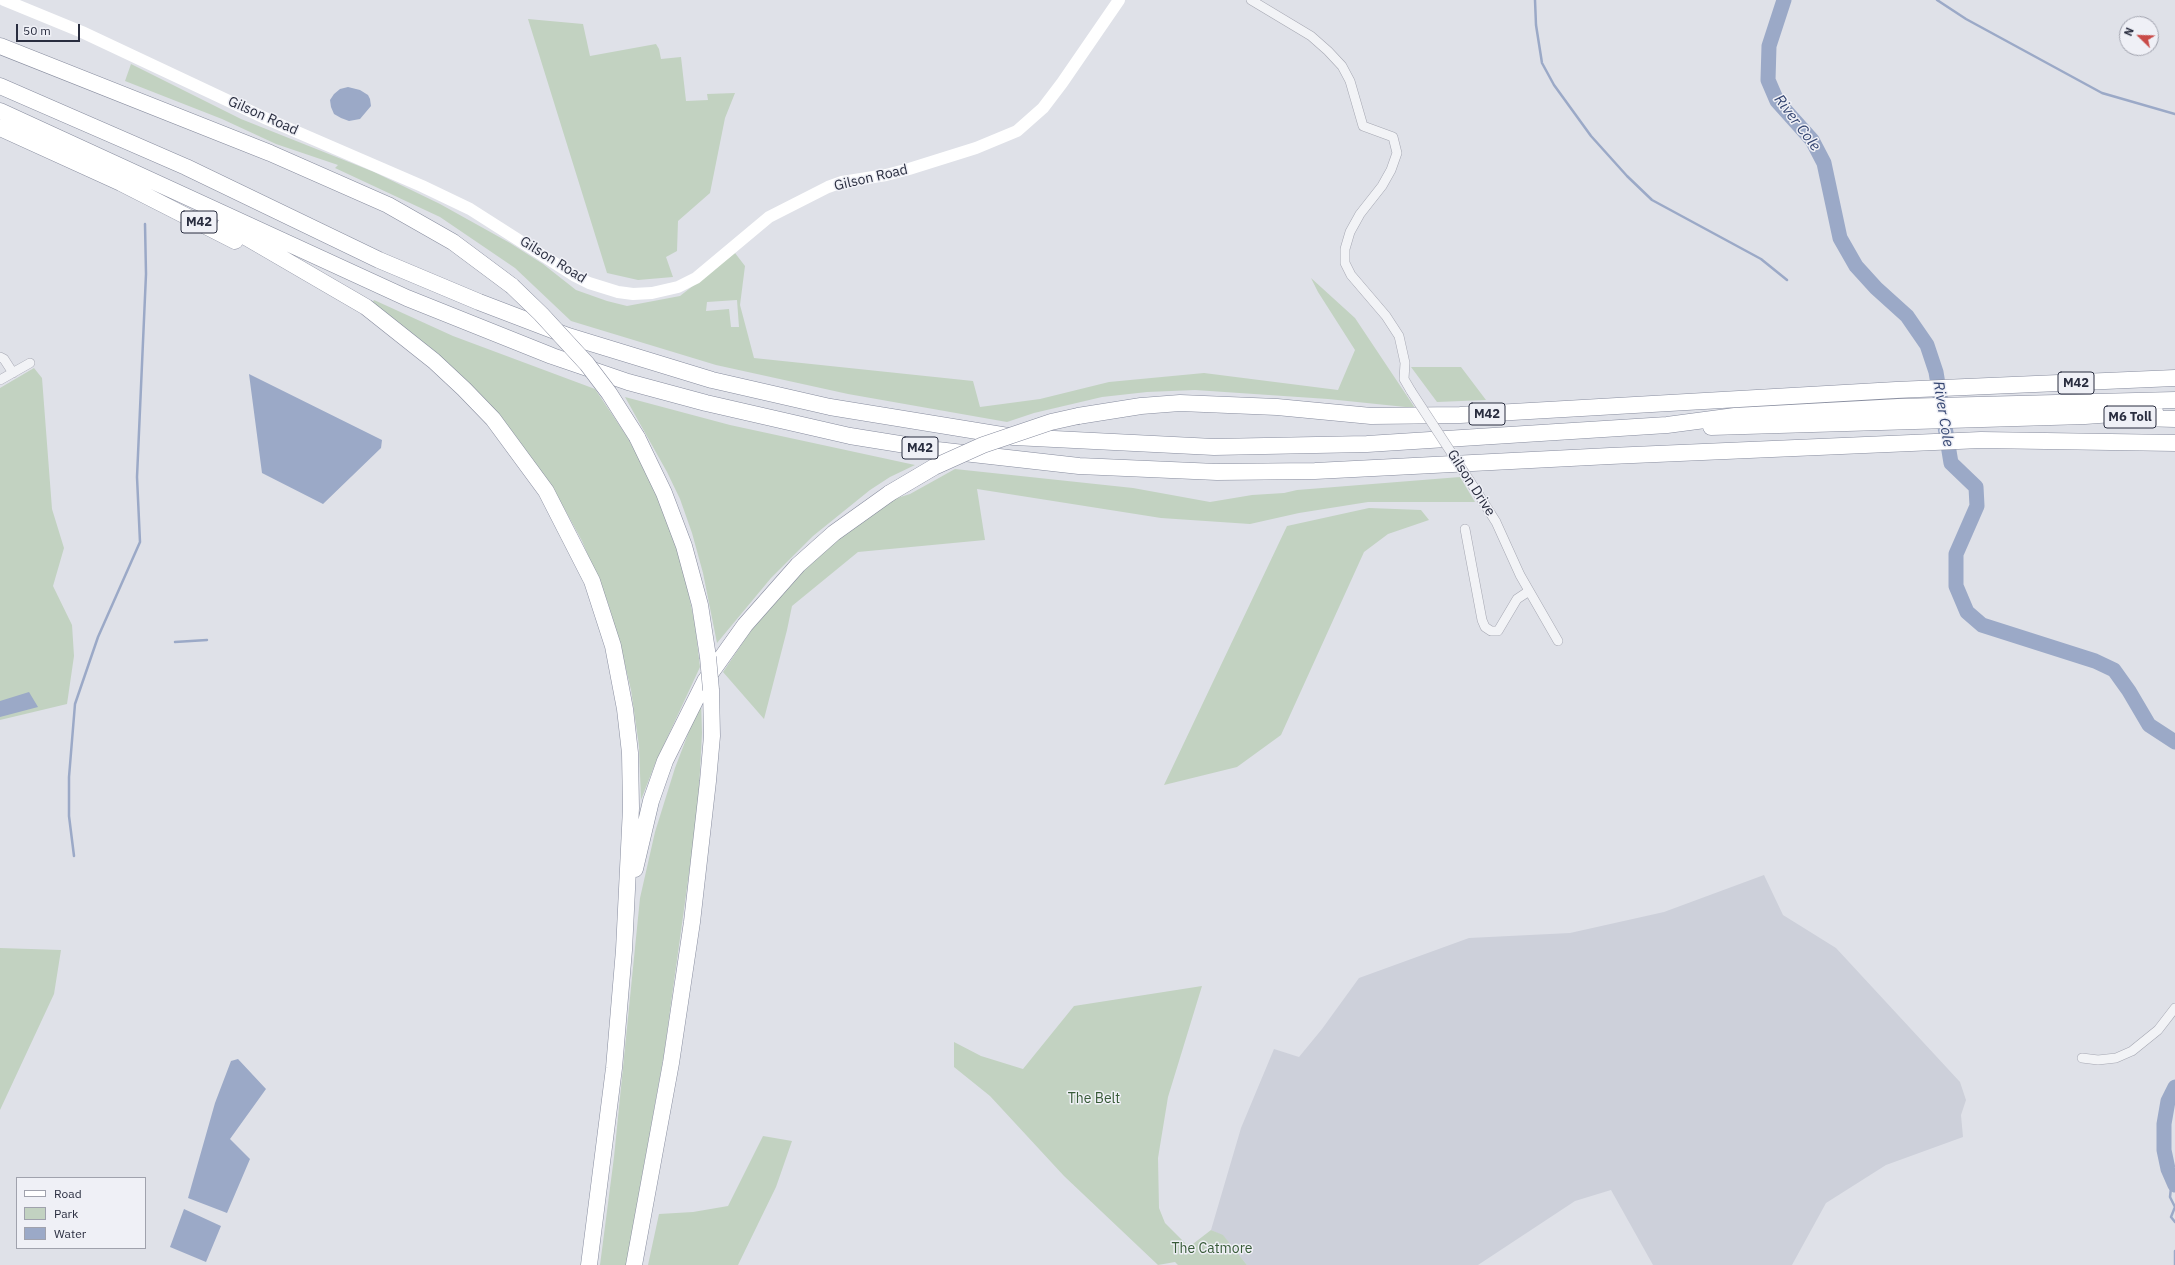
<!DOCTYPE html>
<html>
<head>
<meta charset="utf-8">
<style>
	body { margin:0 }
	#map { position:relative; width:2175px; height:1265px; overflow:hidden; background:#dfe1e8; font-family:"IBM Plex Sans",sans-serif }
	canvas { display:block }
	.legend { position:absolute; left:16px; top:1177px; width:130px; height:72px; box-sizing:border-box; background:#eff0f6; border:1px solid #a0a2ad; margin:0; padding:5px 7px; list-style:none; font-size:12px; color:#292d3f }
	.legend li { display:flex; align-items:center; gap:8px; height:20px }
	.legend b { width:20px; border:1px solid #a0a2ad }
	.north { position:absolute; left:2119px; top:16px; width:40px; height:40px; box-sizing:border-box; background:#eff0f6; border:1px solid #a0a2ad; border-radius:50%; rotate:293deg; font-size:11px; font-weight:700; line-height:16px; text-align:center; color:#292d3f }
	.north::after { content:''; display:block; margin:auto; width:14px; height:18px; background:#c94b48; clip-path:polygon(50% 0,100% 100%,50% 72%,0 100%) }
	.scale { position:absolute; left:16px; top:24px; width:64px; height:18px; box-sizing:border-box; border:2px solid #292d3f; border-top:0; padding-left:5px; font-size:12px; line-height:14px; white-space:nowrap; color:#292d3f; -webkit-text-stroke:3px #eff0f6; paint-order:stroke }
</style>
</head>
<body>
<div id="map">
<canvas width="2175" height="1265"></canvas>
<ul class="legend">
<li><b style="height:5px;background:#fff"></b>Road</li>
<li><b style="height:11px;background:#c2d2c1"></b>Park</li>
<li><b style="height:11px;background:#9ba9c7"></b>Water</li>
</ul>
<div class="north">N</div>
<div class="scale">50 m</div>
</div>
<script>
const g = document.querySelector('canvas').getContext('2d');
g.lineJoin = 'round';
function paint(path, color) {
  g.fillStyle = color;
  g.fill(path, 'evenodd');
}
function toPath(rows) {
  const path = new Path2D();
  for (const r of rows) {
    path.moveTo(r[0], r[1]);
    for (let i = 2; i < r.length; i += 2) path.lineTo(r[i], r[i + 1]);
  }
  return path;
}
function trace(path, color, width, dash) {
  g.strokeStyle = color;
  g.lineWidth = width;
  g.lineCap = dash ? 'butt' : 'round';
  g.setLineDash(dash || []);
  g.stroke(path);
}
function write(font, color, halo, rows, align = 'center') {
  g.font = font + ' "IBM Plex Sans",sans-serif';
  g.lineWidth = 3;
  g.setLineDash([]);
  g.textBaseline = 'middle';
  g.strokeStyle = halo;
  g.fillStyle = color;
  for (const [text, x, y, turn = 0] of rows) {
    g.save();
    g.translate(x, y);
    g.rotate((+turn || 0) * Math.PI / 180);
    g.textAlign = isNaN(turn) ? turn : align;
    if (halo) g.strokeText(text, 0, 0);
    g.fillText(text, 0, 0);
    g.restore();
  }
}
paint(toPath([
	[1764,875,1783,915,1836,948,1960,1082,1966,1100,1961,1115,1963,1137,1886,1165,1826,1203,1792,1265,1653,1265,1611,1190,1575,1201,1478,1265,1247,1265,1223,1236,1211,1230,1241,1128,1274,1049,1299,1057,1322,1029,1359,978,1469,938,1570,933,1664,912]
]), '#cdd0da');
paint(toPath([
	[528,19,583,24,590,56,656,44,659,49,661,59,681,57,686,101,708,100,707,94,735,93,725,118,710,193,678,221,677,251,666,257,673,277,638,280,607,273],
	[131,64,241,119,374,172,440,204,510,243,543,264,576,290,607,301,627,306,680,296,735,253,745,266,740,305,754,358,973,381,980,407,1040,399,1109,382,1204,373,1338,390,1355,350,1318,292,1311,278,1355,318,1415,408,1328,399,1195,390,1147,392,1102,397,1034,413,1007,422,848,394,716,365,571,321,515,268,440,217,335,168,338,165,276,144,222,119,125,81],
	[737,300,739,327,731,327,729,309,706,311,707,302],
	[374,300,453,336,595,389,626,435,651,479,681,559,695,624,700,667,655,764,641,800,639,746,631,690,621,648,608,603,582,541,564,508,515,435,486,403,371,305],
	[1411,367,1461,367,1486,400,1437,402],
	[34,368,42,378,52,509,64,548,53,586,72,625,74,656,67,704,0,720,0,388],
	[625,397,730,425,915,465,890,477,870,490,813,536,771,578,717,643,703,573,692,533,680,499,667,472],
	[955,469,1133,488,1210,502,1252,495,1284,493,1297,490,1460,477,1475,502,1368,502,1299,513,1250,524,1161,518,977,489,985,540,858,552,792,606,787,630,764,719,723,672,756,623,798,576,843,535,894,499,910,494],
	[1369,508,1421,510,1429,520,1388,534,1364,552,1281,735,1237,767,1164,785,1287,526],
	[701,700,702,733,698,808,664,1054,626,1265,600,1265,614,1157,640,898,655,832,675,768],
	[0,948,61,950,54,994,0,1110],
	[1202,986,1168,1097,1158,1158,1159,1208,1165,1223,1189,1247,1211,1230,1223,1235,1247,1265,1178,1265,1175,1262,1158,1265,1064,1176,990,1096,954,1067,954,1042,981,1056,1023,1069,1074,1006],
	[763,1136,792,1141,776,1187,738,1265,648,1265,659,1214,693,1212,728,1206]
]), '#c2d2c1');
paint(toPath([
	[348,87,360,90,368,95,370,99,371,106,360,119,349,121,341,118,334,114,331,107,330,100,334,94,340,89],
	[249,374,382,440,381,448,323,504,262,473],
	[29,692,38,707,0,717,0,701],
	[238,1059,266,1089,230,1139,250,1159,227,1213,188,1198,215,1103,231,1061],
	[184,1209,221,1226,206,1262,170,1247]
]), '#9ba9c7');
trace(toPath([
	[1535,0,1536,25,1542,63,1554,85,1591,136,1627,176,1652,200,1761,259,1787,280],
	[1937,0,1966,19,2102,93,2175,114],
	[175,642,207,640],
	[74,856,69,816,69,777,75,704,98,637,140,542,137,477,146,274,145,224],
	[2172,1179,2170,1197,2175,1207,2171,1217,2175,1222],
	[2175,1265,2175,1251]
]), '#9ba9c7', 2.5);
trace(toPath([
	[1784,0,1769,46,1768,80,1777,101,1812,140,1824,163,1840,238,1856,266,1876,288,1907,316,1927,345,1936,372,1951,463,1976,487,1977,506,1956,554,1956,586,1967,612,1982,625,2095,661,2114,670,2129,691,2149,725,2175,742],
	[2175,1087,2168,1101,2164,1124,2164,1150,2168,1169,2175,1185]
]), '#9ba9c7', 15);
const minor = toPath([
	[1251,0,1311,36,1328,51,1342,66,1350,81,1363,126,1393,137,1397,153,1391,170,1382,186,1360,214,1350,232,1345,249,1345,263,1351,275,1386,316,1399,336,1405,363,1404,379,1411,391],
	[0,357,4,359,13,373],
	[0,380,30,363],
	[1477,492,1496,522,1520,575,1558,641],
	[1465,529,1482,620,1485,627,1491,631,1498,631,1517,599,1529,591],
	[2082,1058,2098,1060,2116,1058,2132,1051,2158,1030,2175,1008]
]);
const motorway = toPath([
	[0,46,270,153,388,205,453,242,512,286],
	[0,86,186,167,379,260,479,302,568,336,712,380,830,407,1014,437,1214,447,1367,444,1667,425,1735,416,1898,407,2175,400],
	[0,111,407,298,552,356,628,382,706,403,850,436,937,450,1079,466,1217,472,1315,471,1610,456,1981,440,2175,443],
	[0,128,121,183,235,241],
	[225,225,366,307,434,361,464,389,493,419,546,491,592,581,613,646,625,709,630,753,631,808,624,950,614,1068,589,1265],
	[1078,416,1141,406,1180,403,1277,407,1371,416,1460,415,1896,390,2175,378],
	[2141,418,2175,419],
	[1711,427,2085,416,2155,411],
	[637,437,664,493,684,546,700,605,708,657],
	[635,869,651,801,665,761,705,681,745,625,798,565,834,533,890,493],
	[634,1265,671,1063,692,922,708,781,712,736,711,690]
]);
trace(minor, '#a5a7b2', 10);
trace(motorway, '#878c9e', 17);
trace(minor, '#f2f3f6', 9);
trace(toPath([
	[4,0,82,32,267,119,422,186,470,209,575,276,589,283,618,292,633,294,652,293,678,287,696,278,769,217,828,187,842,182,886,175,909,169,976,148,1017,131,1043,108,1062,83,1119,0]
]), '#fff', 12);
trace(motorway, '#fff', 16);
const minorBridge = toPath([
	[1411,391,1477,492]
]);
const motorwayBridge = toPath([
	[512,286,541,314,587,364,609,393,637,437],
	[890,493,934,467,983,445,1051,422,1078,416],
	[708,657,711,690]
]);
trace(minorBridge, '#a5a7b2', 10, []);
trace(motorwayBridge, '#878c9e', 17, []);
trace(minorBridge, '#f2f3f6', 9);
trace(motorwayBridge, '#fff', 16);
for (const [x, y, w] of [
	[199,222,36],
	[2076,383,36],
	[1487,414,36],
	[2130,417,52],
	[920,448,36]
]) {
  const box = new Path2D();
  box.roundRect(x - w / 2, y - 11, w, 22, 3);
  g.fillStyle = '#eff0f6';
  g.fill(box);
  trace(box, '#292d3f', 1);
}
write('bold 13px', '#292d3f', null, [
	["M42",199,222],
	["M42",2076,383],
	["M42",1487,414],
	["M6 Toll",2130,417],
	["M42",920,448]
]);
write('14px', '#292d3f', '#eff0f6', [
	["Gilson Road",263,116,24],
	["Gilson Road",871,178,-13],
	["Gilson Road",553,260,32],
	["Gilson Drive",1471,483,57]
]);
write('14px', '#375a37', '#eff0f6', [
	["The Belt",1094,1099],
	["The Catmore",1212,1249]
]);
write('italic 15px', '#344571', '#eff0f6', [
	["River Cole",1797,123,53],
	["River Cole",1943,414,81]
]);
</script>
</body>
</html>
